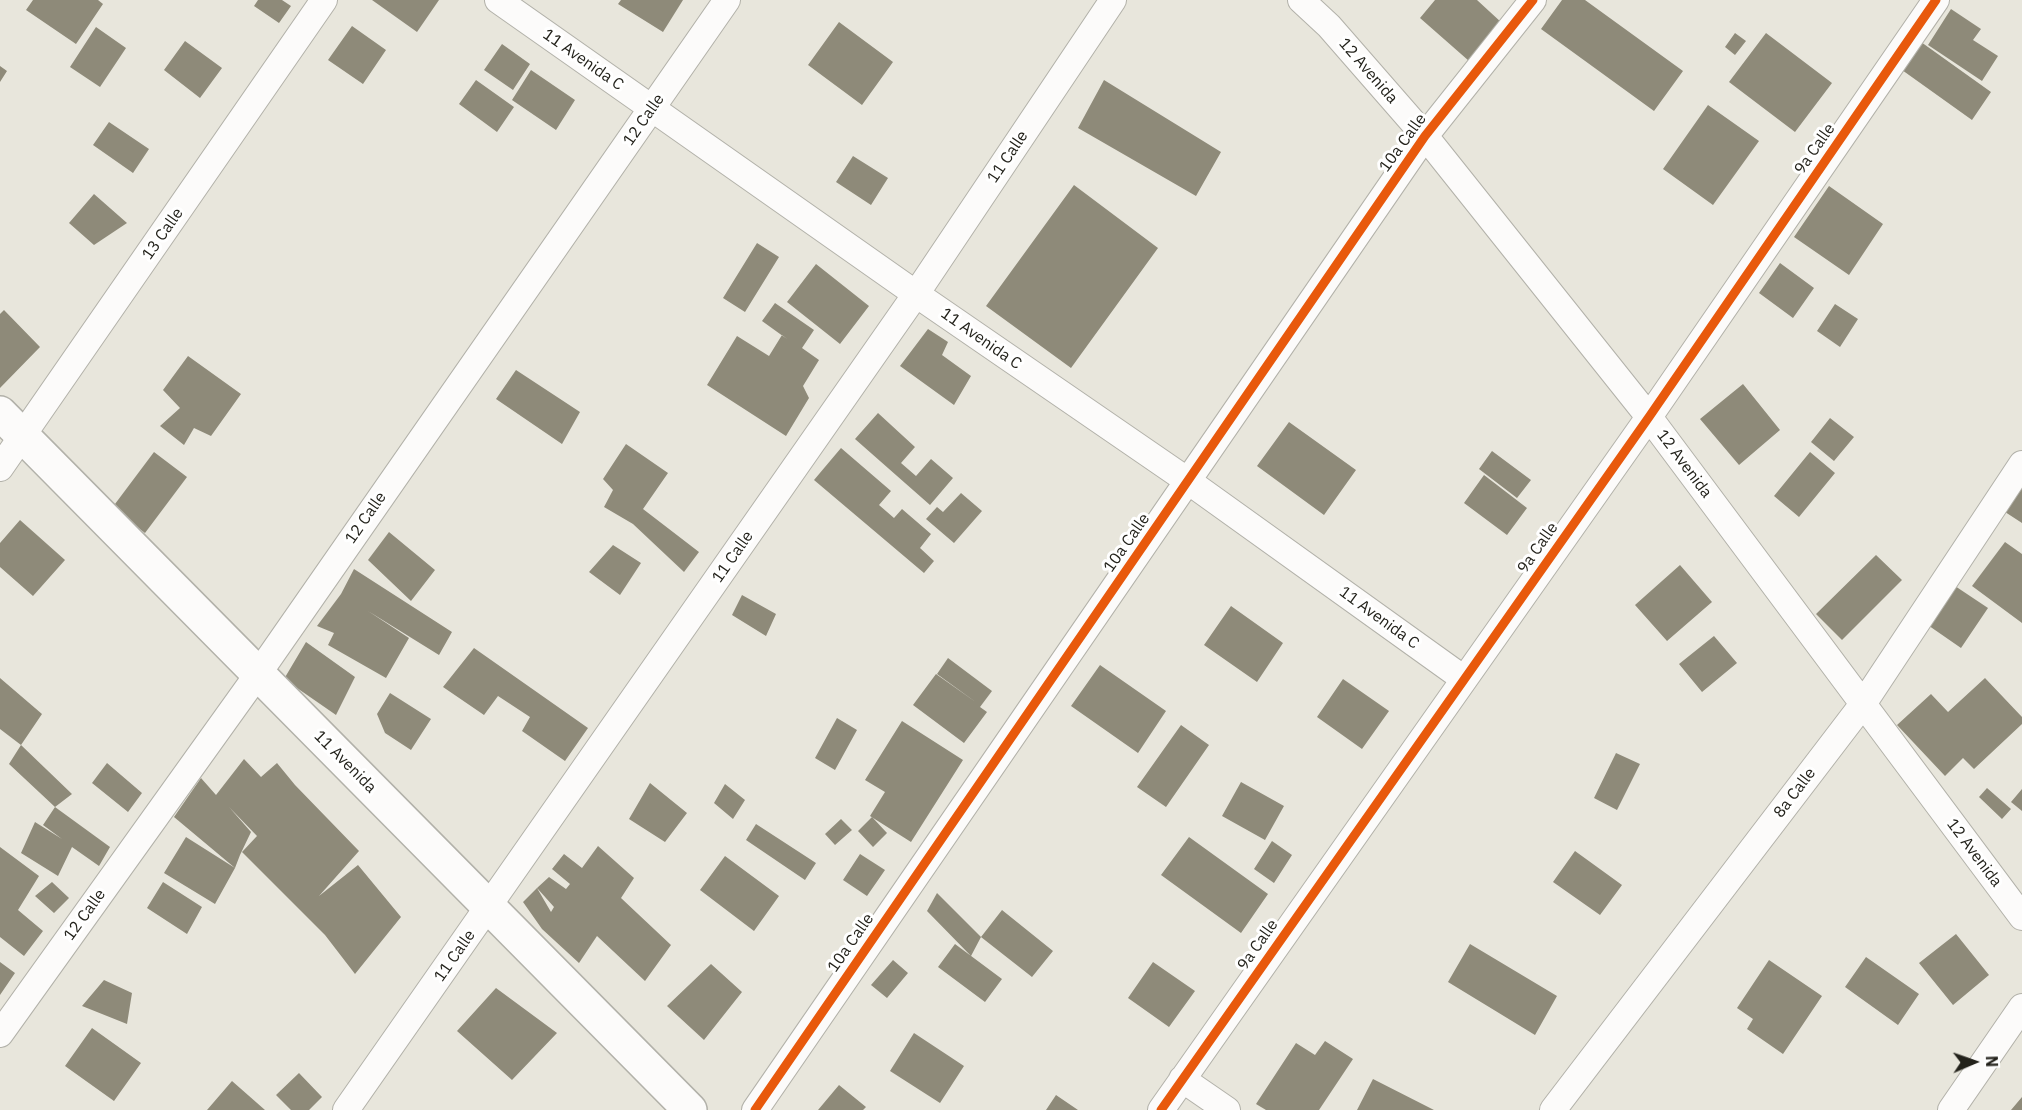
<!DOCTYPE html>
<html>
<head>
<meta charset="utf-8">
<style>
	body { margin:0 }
	#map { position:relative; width:2022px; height:1110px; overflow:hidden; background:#e8e6dc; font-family:"IBM Plex Sans",sans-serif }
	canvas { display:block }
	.north { position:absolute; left:1944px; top:1032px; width:60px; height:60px; -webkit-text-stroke:4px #fff; paint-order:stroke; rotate:88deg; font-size:16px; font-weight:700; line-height:24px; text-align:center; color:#23221b }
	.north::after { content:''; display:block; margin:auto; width:21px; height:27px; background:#23221b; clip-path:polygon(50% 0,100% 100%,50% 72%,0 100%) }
</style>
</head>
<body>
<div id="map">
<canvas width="2022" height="1110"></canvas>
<div class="north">N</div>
</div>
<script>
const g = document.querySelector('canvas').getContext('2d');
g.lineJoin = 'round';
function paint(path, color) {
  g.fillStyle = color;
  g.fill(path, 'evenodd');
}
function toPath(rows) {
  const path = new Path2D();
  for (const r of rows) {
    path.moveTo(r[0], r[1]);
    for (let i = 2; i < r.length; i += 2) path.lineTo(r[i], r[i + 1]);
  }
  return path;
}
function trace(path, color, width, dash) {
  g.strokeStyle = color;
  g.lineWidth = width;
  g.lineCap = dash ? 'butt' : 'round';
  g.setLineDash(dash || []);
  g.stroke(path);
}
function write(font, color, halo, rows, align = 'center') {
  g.font = font + ' "IBM Plex Sans",sans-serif';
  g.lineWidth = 6;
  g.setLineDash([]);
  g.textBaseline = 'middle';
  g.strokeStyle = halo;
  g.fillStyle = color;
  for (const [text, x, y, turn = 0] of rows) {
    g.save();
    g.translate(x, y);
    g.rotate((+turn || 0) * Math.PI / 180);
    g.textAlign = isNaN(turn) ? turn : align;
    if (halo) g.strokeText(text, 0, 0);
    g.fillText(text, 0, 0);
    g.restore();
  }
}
paint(toPath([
	[33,0,98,0,103,4,76,44,26,10],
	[258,0,282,0,291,6,279,23,254,6],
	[372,0,439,0,417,32],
	[621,0,683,0,663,32,618,4],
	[1435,0,1477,0,1502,23,1469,61,1420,18],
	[1562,0,1585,0,1683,71,1654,111,1541,29],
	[1951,9,1981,29,1973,40,1998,56,1982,81,1928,45],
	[839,22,893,62,862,105,808,65],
	[352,26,386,50,363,84,328,60],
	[96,27,126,48,100,87,70,67],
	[1735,33,1746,41,1735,55,1725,47],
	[1766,33,1832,83,1795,132,1729,82],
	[185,41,222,68,200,98,164,70],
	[1921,42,1991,92,1972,120,1902,70],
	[502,44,530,64,513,90,484,70],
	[0,66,7,71,0,82],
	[531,70,575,100,556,130,512,100],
	[476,80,514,107,497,132,459,104],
	[1104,80,1221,152,1196,196,1078,128],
	[1708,105,1759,141,1713,205,1663,169],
	[109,122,149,149,133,173,93,145],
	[853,156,888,178,871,205,836,182],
	[1074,185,1158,248,1071,368,986,306],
	[1829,186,1883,224,1849,275,1794,237],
	[94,194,127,223,94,245,69,223],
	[757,243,779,257,745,312,723,298],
	[1780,263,1814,288,1793,318,1759,293],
	[816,264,869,306,840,344,787,302],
	[775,303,814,330,802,348,819,360,803,386,809,398,786,436,707,385,737,336,769,356,782,335,787,339,762,321],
	[1835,304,1858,319,1840,347,1817,331],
	[4,310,40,347,0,388,0,314],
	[928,329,948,342,942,355,971,376,954,405,900,366],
	[188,356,241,394,211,436,194,428,184,445,160,426,180,408,163,390],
	[516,370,580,412,562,444,496,399],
	[1743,384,1780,430,1739,465,1700,419],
	[878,413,915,447,901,463,916,476,931,459,953,478,930,505,855,439],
	[1830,418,1854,437,1834,461,1811,442],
	[1289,422,1356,470,1324,515,1257,466],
	[626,444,668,473,643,509,699,552,684,572,633,524,604,507,613,490,603,479],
	[841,448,891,491,879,505,894,518,902,509,931,534,920,548,934,561,924,573,814,480],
	[1492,451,1531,480,1517,498,1479,469],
	[154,452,187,477,145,533,112,508],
	[1810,452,1835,473,1799,517,1774,496],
	[1484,475,1527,508,1507,535,1464,503],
	[2022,482,2022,523,2002,510],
	[961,493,982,511,954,543,926,519,937,507,943,512],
	[20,520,65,560,33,596,0,567,0,543],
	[389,532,435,570,411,601,368,560],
	[2005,542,2022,554,2022,623,1972,586],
	[613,545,641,563,620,595,589,572],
	[1876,555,1902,580,1842,640,1816,614],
	[1680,565,1712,602,1667,641,1635,605],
	[354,569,452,632,439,655,368,611,409,638,386,678,328,645,334,633,317,626,341,594],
	[1949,582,1988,608,1961,648,1922,621],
	[742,595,776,614,766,636,732,615],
	[1231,606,1283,643,1257,682,1204,645],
	[1714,636,1737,663,1702,692,1679,664],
	[306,642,355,677,336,715,284,679],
	[474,648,588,728,565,761,522,731,530,717,498,696,484,715,443,687],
	[948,658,992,691,980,707,987,712,964,743,913,705,936,674,977,703,937,674],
	[1100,665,1166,711,1138,753,1071,706],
	[0,678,42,714,21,745,0,729],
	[1985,678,2022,717,2022,724,1974,769,1963,758,1945,776,1897,725,1931,694,1948,712],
	[1343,679,1389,711,1362,749,1317,717],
	[390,693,431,719,411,750,385,733,377,714],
	[837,718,857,730,835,770,815,758],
	[902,721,963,760,911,842,870,816,885,792,865,780],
	[1181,725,1209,745,1166,807,1137,787],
	[21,745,72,794,55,807,110,847,99,866,72,847,58,876,21,853,35,822,62,839,43,825,55,807,9,764],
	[1616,753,1640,764,1617,810,1594,798],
	[244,759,261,777,277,763,295,785,359,851,319,896,358,865,401,917,355,974,325,935,242,852,257,836,229,807,251,832,240,855,235,868,174,817,201,778,216,795],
	[107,763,142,793,128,812,92,783],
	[1241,782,1284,806,1265,840,1222,816],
	[650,783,687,813,665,842,629,819],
	[725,784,745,800,733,819,714,803],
	[1987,788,2011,809,2002,819,1979,797],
	[2022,789,2022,811,2011,802],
	[872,817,887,833,873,847,858,831],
	[841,819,852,830,835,845,825,834],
	[756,824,816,863,805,880,746,840],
	[186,837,235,868,215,904,164,873],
	[1189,837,1268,894,1241,933,1161,875],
	[1272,841,1292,855,1274,883,1254,869],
	[598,846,634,878,621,898,671,945,645,981,597,936,579,963,542,929,523,902,537,888,551,912,554,907,537,888,549,877,566,889,570,884,552,869,564,854,582,868],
	[0,847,39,876,18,910,43,931,24,956,0,937],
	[1575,851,1622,885,1600,915,1553,882],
	[860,854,885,870,867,896,843,880],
	[725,856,779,896,754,931,700,890],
	[52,882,69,898,54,913,35,896],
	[163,882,202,907,187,934,147,908],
	[937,893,981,937,971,956,927,911],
	[1002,910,1053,951,1032,977,981,937],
	[1956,934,1989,975,1953,1005,1919,963],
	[955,944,1002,979,985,1002,938,967],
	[1470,944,1557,996,1535,1035,1448,982],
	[1866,957,1919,994,1898,1025,1845,987],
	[893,960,908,973,887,998,871,985],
	[1769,960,1822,996,1783,1054,1747,1029,1753,1019,1737,1008],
	[0,962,15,973,0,995],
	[1153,962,1195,991,1169,1027,1128,998],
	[711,964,742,992,704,1040,667,1006],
	[104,980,132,993,127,1024,82,1006],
	[496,988,557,1033,512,1080,457,1031],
	[92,1028,141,1063,114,1101,65,1066],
	[914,1033,964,1066,940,1103,890,1071],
	[1325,1041,1353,1059,1319,1110,1266,1110,1256,1104,1296,1043,1315,1055],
	[299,1073,322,1097,309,1110,291,1110,276,1095],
	[1373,1079,1434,1110,1357,1110],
	[232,1081,265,1110,207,1110],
	[839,1085,866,1107,863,1110,818,1110],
	[1056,1095,1078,1110,1046,1110],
	[2022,1097,2022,1110,2011,1110]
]), '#8e8a79');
const minor = toPath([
	[498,0,916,294,1188,481,1464,679],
	[1301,0,1329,26,1425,136,1649,417,2022,917],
	[0,468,324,0],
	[0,1034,258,674,727,0],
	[1182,1079,1227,1110],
	[346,1110,916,294,1113,0],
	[755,1110,1425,136,1533,0],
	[1161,1110,1649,417,1936,0],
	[1553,1110,1863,704,2022,464],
	[1951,1110,2022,1007]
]);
const tertiary = toPath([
	[0,413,690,1110]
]);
trace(minor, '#b2b1a9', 28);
trace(tertiary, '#b2b1a9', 36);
trace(minor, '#fcfbfa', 26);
trace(tertiary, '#fcfbfa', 33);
trace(toPath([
	[755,1110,1425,136,1533,0],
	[1161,1110,1649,417,1936,0]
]), '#e8590c', 9);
write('16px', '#23221b', '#fff', [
	["11 Avenida C",583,60,35],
	["12 Avenida",1368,71,49],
	["12 Calle",644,120,-55],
	["10a Calle",1403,143,-54],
	["9a Calle",1815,149,-55],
	["11 Calle",1008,157,-56],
	["13 Calle",163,234,-55],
	["11 Avenida C",981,339,35],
	["12 Avenida",1684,464,53],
	["12 Calle",366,518,-55],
	["10a Calle",1127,543,-55],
	["9a Calle",1538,548,-55],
	["11 Calle",733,557,-55],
	["11 Avenida C",1379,618,36],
	["11 Avenida",345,762,45],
	["8a Calle",1795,793,-53],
	["12 Avenida",1974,853,53],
	["12 Calle",85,915,-54],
	["10a Calle",851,943,-55],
	["9a Calle",1258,945,-55],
	["11 Calle",455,956,-55]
]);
</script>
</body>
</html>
